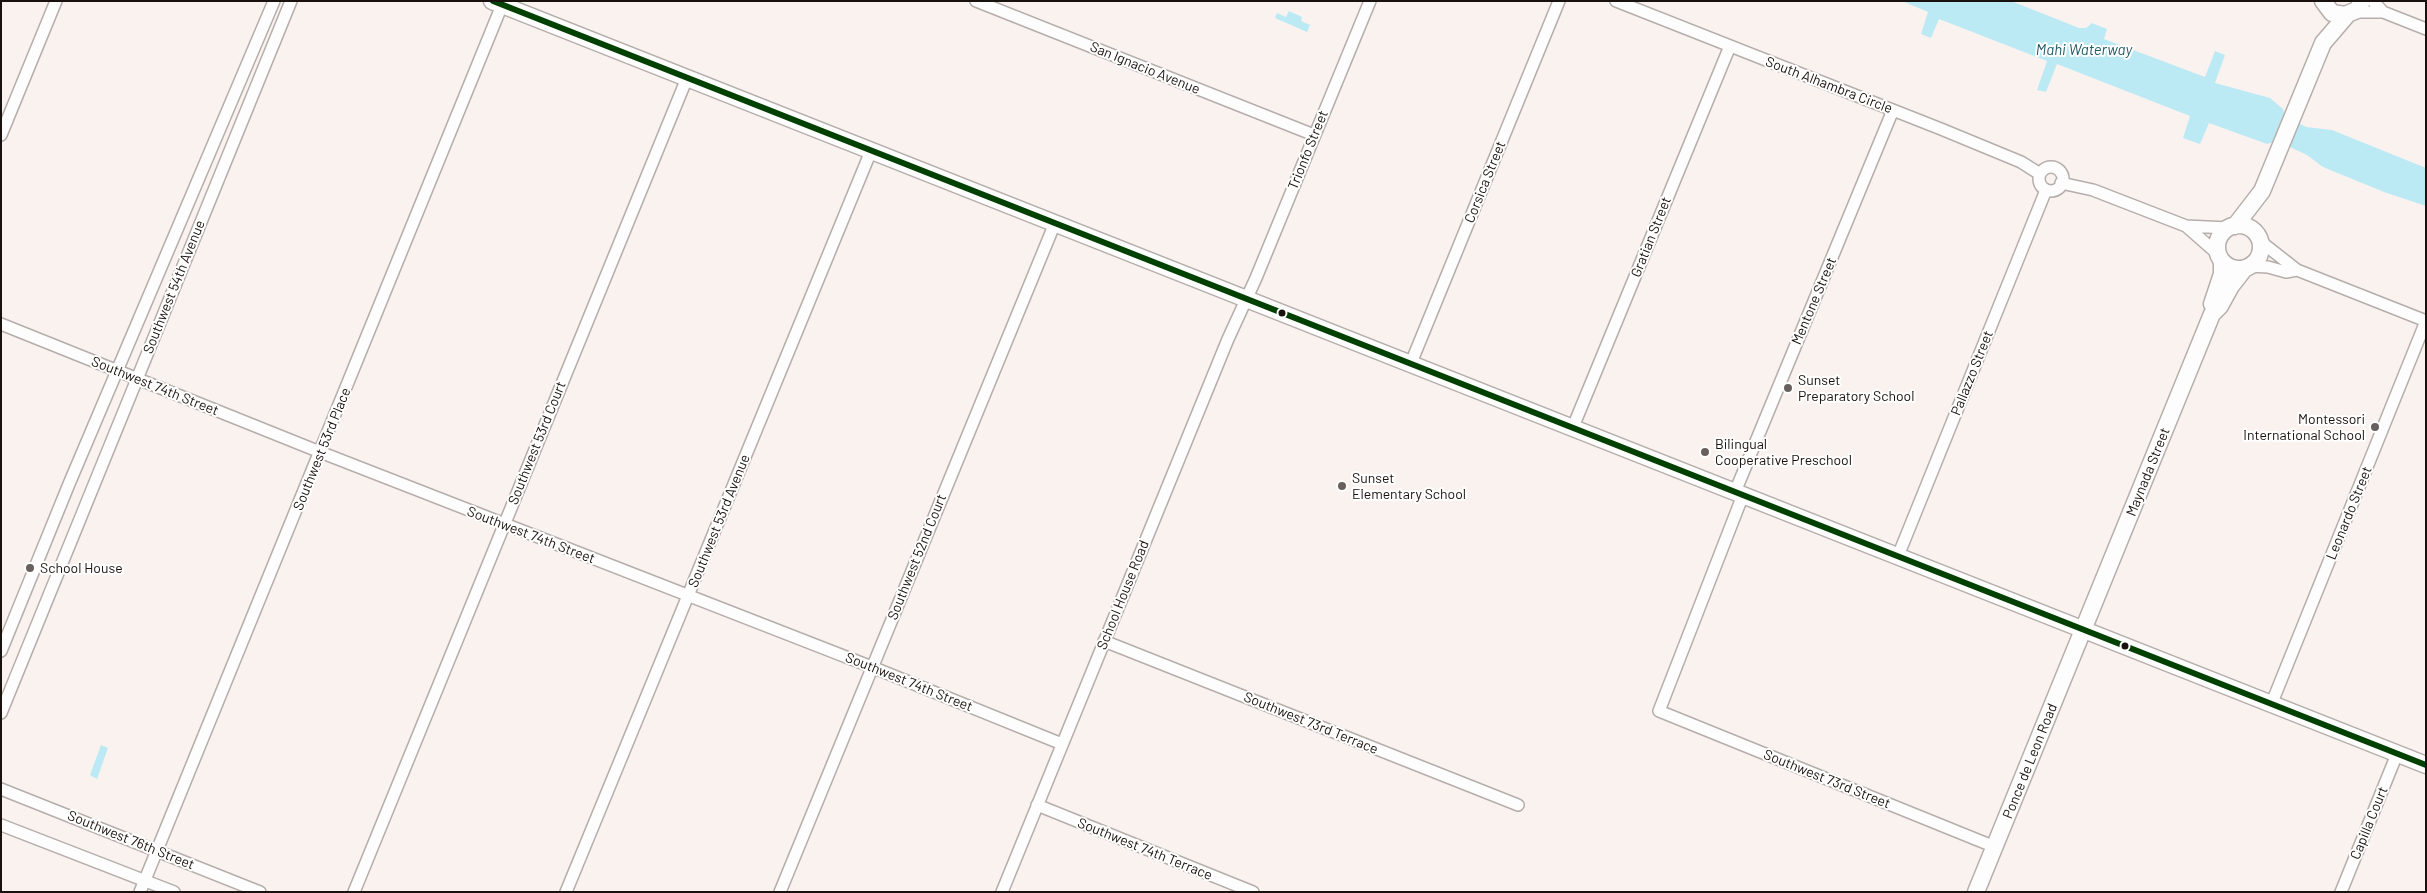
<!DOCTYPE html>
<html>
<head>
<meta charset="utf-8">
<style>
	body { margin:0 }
	#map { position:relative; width:2427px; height:893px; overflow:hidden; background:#faf2ef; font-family:Barlow,sans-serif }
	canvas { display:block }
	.frame { position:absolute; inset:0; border:2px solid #18110e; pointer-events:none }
</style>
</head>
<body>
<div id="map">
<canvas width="2427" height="893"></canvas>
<div class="frame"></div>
</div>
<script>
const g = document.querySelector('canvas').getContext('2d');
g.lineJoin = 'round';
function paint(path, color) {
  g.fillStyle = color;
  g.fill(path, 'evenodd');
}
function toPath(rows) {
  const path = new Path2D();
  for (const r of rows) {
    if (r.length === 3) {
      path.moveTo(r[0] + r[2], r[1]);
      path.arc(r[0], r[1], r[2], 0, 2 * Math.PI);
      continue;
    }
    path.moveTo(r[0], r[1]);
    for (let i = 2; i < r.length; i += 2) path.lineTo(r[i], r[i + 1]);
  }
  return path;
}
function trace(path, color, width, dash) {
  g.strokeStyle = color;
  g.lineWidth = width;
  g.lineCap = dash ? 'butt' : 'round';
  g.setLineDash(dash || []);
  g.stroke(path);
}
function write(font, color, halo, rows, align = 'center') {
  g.font = font + ' Barlow,sans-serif';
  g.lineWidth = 4;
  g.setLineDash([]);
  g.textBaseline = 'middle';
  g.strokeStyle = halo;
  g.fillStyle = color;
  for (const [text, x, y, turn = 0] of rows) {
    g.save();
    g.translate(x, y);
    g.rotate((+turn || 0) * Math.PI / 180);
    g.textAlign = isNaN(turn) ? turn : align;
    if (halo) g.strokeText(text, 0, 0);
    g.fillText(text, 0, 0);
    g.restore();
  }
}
paint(toPath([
	[1902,1,2011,1,2079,28,2086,28,2092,23,2107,29,2104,39,2205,77,2215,51,2225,55,2215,83,2270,98,2283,109,2285,116,2306,127,2332,130,2426,168,2426,206,2384,192,2323,167,2307,155,2277,141,2267,144,2209,123,2200,144,2183,138,2190,116,2057,64,2046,92,2037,90,2047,61,1939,19,1931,38,1921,34,1928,12],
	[1289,11,1302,17,1301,21,1310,25,1307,32,1275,18,1277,13,1286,17],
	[101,745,108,748,97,779,90,775]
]), '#bbeaf5');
const street = toPath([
	[976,1,1314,135],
	[1616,1,1941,129,2021,162,2040,174],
	[2373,1,2383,12],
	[2353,12,2383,12,2426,29],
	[1,135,56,1],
	[2051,179,12],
	[2061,183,2093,190,2186,226,2228,228],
	[2186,226,2219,255],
	[2260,241,2297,270,2426,321],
	[2249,266,2268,267,2286,272,2297,270],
	[1,324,320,452,872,667,1062,744],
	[1411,363,1559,1],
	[1573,427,1730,46],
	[1735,492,1893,110],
	[1743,495,1659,711,1995,847],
	[1898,556,2046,190],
	[1104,641,1518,805],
	[1,651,69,484,274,1],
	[2271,705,2426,321],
	[1,713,291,1],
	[1,789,260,892],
	[1037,805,1253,892],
	[1,825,174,892],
	[140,892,502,5],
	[354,892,687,78],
	[566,892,871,151],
	[780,892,1055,223],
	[1002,892,1228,339,1256,278,1370,1],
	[2341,892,2397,754]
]);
const secondary = toPath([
	[492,1,2426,765],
	[2323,1,2332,13,2345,15,2357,10,2362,1],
	[2239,247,22],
	[2235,226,2262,191,2323,43,2347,15],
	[2212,304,2222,274,2222,261],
	[1976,892,2212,314,2220,306,2231,286,2245,268]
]);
trace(street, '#b5aeab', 14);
trace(secondary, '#b5aeab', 19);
trace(street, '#fefdfd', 11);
trace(secondary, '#fefdfd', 16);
trace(toPath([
	[493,1,2426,765]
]), '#004000', 6);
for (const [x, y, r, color] of [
	[1282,313,4.5,"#18110e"],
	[1788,388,5,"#67605d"],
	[2375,427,5,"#67605d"],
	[1705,452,5,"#67605d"],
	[1342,486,5,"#67605d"],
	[30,568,5,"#67605d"],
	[2125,646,4.5,"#18110e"]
]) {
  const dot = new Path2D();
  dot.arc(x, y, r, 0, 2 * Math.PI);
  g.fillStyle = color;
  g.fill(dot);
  trace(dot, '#fff', 2);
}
write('14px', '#18110e', '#fff', [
	["San Ignacio Avenue",1145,68,22],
	["South Alhambra Circle",1829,85,21],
	["Trionfo Street",1308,150,-68],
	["Corsica Street",1485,182,-68],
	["Gratian Street",1651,237,-68],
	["Southwest 54th Avenue",174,287,-68],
	["Mentone Street",1814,301,-67],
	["Pallazzo Street",1972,373,-68],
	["Southwest 74th Street",155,386,22],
	["Southwest 53rd Court",537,443,-68],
	["Southwest 53rd Place",322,449,-68],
	["Maynada Street",2148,472,-68],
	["Leonardo Street",2349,513,-68],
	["Southwest 53rd Avenue",719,521,-68],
	["Southwest 74th Street",531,535,21],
	["Southwest 52nd Court",917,557,-68],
	["School House Road",1123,595,-68],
	["Southwest 74th Street",909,682,22],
	["Southwest 73rd Terrace",1311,723,22],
	["Ponce de Leon Road",2030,761,-68],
	["Southwest 73rd Street",1827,779,22],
	["Capilla Court",2369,823,-68],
	["Southwest 76th Street",131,840,22],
	["Southwest 74th Terrace",1145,849,22]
]);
write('14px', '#18110e', '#fff', [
	["Sunset",1798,380],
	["Preparatory School",1798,396],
	["Montessori",2365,419,"right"],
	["International School",2365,435,"right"],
	["Bilingual",1715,444],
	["Cooperative Preschool",1715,460],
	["Sunset",1352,478],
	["Elementary School",1352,494],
	["School House",40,568]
], 'left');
write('italic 15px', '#1e5965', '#fff', [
	["Mahi Waterway",2084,50]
]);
</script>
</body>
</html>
